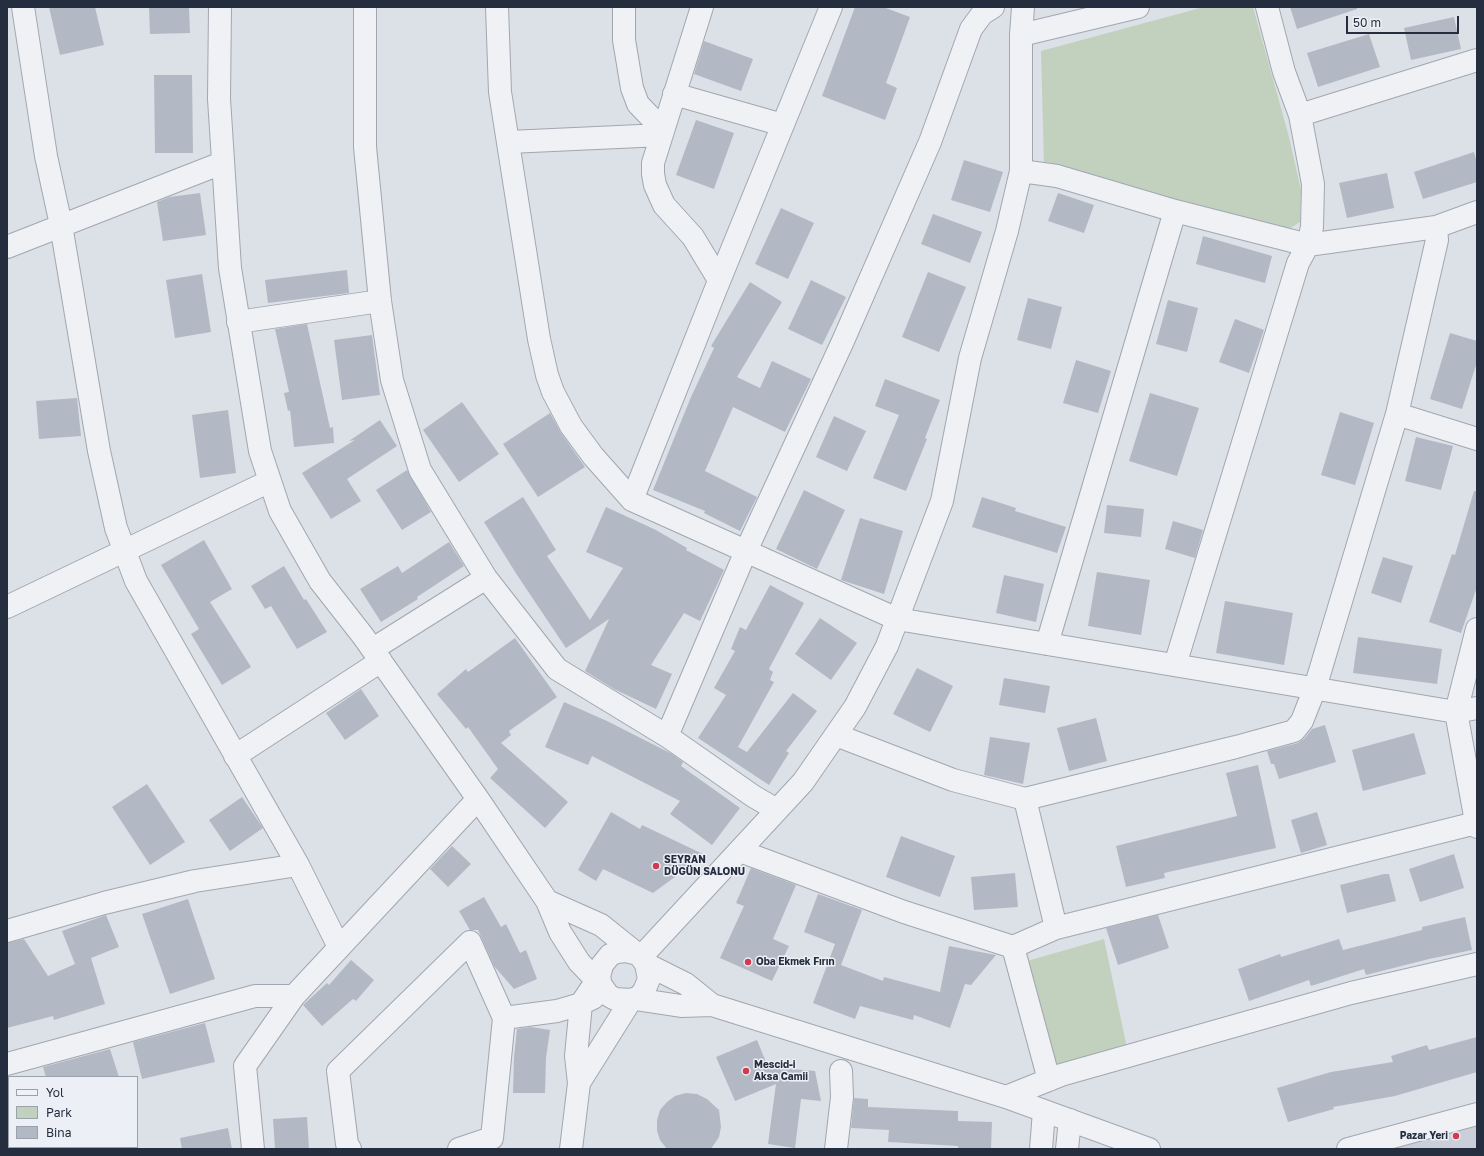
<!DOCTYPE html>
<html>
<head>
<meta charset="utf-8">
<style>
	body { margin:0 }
	#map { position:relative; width:1484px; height:1156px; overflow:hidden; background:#dce0e7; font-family:"Golos Text",sans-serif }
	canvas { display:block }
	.frame { position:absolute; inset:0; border:8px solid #252e3e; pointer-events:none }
	.legend { position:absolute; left:8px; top:1076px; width:130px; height:72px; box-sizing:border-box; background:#eceff5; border:1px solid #9ca2ac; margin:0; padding:5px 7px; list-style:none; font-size:12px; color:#252e3e }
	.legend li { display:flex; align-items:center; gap:8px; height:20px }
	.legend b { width:20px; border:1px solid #9ca2ac }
	.scale { position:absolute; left:1346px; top:16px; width:113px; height:18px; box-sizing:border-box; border:2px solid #252e3e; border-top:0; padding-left:5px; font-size:12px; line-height:14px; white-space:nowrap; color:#252e3e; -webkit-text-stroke:3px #eceff5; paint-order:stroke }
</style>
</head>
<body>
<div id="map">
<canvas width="1484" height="1156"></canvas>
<div class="frame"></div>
<ul class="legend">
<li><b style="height:5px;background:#eff1f5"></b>Yol</li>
<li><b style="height:11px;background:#c2d1bd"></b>Park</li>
<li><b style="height:11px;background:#b3b9c4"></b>Bina</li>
</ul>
<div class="scale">50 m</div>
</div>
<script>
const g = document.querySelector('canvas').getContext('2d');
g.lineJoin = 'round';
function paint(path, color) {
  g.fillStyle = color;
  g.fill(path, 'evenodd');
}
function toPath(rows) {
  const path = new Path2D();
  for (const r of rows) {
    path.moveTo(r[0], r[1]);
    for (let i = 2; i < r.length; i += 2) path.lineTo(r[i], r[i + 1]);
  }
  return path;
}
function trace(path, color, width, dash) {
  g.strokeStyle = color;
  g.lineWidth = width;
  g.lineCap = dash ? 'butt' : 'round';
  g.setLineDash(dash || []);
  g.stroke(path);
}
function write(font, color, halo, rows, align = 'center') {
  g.font = font + ' "Golos Text",sans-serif';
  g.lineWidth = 3;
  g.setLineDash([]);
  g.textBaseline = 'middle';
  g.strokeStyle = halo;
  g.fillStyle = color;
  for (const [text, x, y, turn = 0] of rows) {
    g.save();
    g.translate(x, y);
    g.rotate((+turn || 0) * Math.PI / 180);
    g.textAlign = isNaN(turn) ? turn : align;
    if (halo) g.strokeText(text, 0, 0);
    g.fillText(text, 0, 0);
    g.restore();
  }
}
paint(toPath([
	[1477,1124,1477,1149,1393,1149]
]), '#cacfd9');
paint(toPath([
	[1204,7,1253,7,1289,137,1301,190,1300,222,1289,229,1044,165,1041,51],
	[1104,939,1127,1048,1052,1069,1027,961]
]), '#c2d1bd');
paint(toPath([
	[49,7,95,7,104,45,60,55],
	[149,7,189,7,190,33,150,34],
	[855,7,883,7,910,17,886,83,897,88,885,120,822,96],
	[1290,7,1357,7,1357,9,1297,29],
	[1454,17,1461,49,1411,60,1404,28],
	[1369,34,1380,67,1318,87,1307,53],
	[704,41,753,59,741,91,694,74],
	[154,75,192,75,193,153,155,153],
	[696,120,734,133,714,189,676,175],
	[1474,152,1477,163,1477,182,1423,199,1414,172],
	[964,160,1003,172,990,212,951,200],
	[1387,173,1394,208,1347,218,1339,183],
	[200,193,206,235,163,241,157,202,169,197],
	[1058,193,1094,205,1084,233,1048,221],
	[781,208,814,223,788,279,755,264],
	[933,214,982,232,970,263,921,244],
	[1203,236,1272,256,1265,283,1196,264],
	[347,270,349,293,268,303,265,280],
	[928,272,966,287,939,352,902,337],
	[202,274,211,332,175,338,166,280],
	[811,280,846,297,822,345,788,329],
	[750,282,782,302,737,377,760,388,772,361,811,379,785,432,733,407,705,471,757,497,740,531,704,513,705,511,653,490,691,397,714,348,711,346],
	[1028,298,1062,307,1051,349,1017,340],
	[1168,300,1198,308,1187,352,1156,344],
	[1235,319,1264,330,1249,373,1219,362],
	[307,324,330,428,333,427,334,443,294,447,290,410,288,411,284,393,289,392,275,329],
	[1450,333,1477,341,1477,362,1462,409,1430,399],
	[372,335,380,395,342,400,334,340],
	[1076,360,1111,371,1098,413,1063,403],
	[885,379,940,400,925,438,927,439,906,491,873,478,899,415,875,406],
	[1150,393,1199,408,1177,476,1129,461],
	[77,398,81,436,39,439,36,401],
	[462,402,499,454,459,482,423,430],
	[228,410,236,473,200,478,192,415],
	[1340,412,1374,423,1355,485,1321,475],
	[550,413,561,433,585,467,538,497,503,444],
	[834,416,866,431,847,471,816,457],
	[380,420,397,446,347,479,361,501,331,519,302,473,355,440,349,441],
	[1416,437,1453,446,1441,490,1405,481],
	[407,470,431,512,402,530,376,490],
	[804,490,845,510,817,569,776,549],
	[1474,491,1477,491,1477,587,1461,633,1429,622,1452,554,1455,555],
	[523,497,556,550,547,556,590,620,623,568,586,552,606,507,656,530,687,548,686,550,724,570,700,621,684,613,651,665,672,674,656,709,614,689,585,671,609,619,566,648,517,575,484,522],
	[982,497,1016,508,1015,511,1066,527,1057,553,972,527],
	[1107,505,1144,509,1141,537,1104,533],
	[860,518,903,531,884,594,841,580],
	[1173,521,1203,530,1195,558,1165,549],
	[204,540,232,589,210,602,251,667,222,685,191,634,199,629,161,565],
	[449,542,464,566,417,597,418,599,381,622,360,589,398,566,402,573],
	[1383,557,1413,566,1401,603,1371,593],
	[284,566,304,600,306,599,327,632,297,649,271,606,265,609,251,586],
	[1097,572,1150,580,1141,635,1088,626],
	[1004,575,1044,584,1036,622,996,613],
	[770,585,804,603,769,669,773,672,770,680,774,682,738,747,747,752,793,693,817,711,786,751,789,753,769,785,698,738,726,695,714,688,735,651,731,649,740,627,746,630],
	[1225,601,1293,613,1284,665,1216,653],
	[820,618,857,643,831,680,795,654],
	[1358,637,1442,649,1437,684,1353,673],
	[515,638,557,697,509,731,511,735,501,743,568,802,545,828,490,778,498,769,468,727,466,729,437,694,466,669,468,672],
	[917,668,953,686,930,732,893,714],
	[1004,678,1050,686,1045,713,999,705],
	[361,689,379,716,345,740,326,713],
	[564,702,607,721,672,754,683,762,681,766,740,808,712,845,670,814,680,801,592,756,588,765,545,747],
	[1096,718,1107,761,1069,771,1057,728],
	[1325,725,1336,762,1279,779,1274,764,1271,764,1267,751,1298,743,1304,739,1312,729],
	[1414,733,1426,774,1363,791,1352,750],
	[990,737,1030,743,1023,784,984,775],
	[1258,765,1276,848,1164,873,1165,878,1126,887,1116,846,1237,816,1226,773],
	[147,784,185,842,150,865,112,807],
	[242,797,263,828,230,851,209,820],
	[611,812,640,829,642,825,705,855,653,893,603,869,596,881,578,870],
	[1317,812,1327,845,1301,853,1291,820],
	[901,836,955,856,940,897,886,877],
	[452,846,471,864,448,887,430,869],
	[1454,854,1464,888,1420,902,1409,869],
	[751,868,796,885,773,939,789,946,772,981,720,958,744,906,736,903],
	[1015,873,1018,907,974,910,971,877],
	[1384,874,1389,874,1396,901,1347,913,1340,885],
	[818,894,862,910,841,965,883,981,884,977,940,992,949,946,996,955,971,985,965,984,950,1028,914,1015,913,1020,860,1006,855,1019,813,1003,835,944,804,932],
	[484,897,501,927,506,924,520,953,526,950,537,979,514,989,494,966,478,930,470,930,459,911],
	[188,899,215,979,170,994,142,914],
	[106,915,119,947,91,958,105,1004,54,1020,53,1016,7,1028,7,943,24,939,48,976,75,964,62,931],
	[1158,915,1169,948,1118,965,1106,928],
	[1465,917,1472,950,1429,959,1366,975,1364,969,1311,986,1309,980,1249,1001,1238,969,1280,954,1281,957,1339,939,1343,950,1422,930,1422,927],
	[351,960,374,980,356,1001,353,999,322,1026,303,1005,327,983,329,985],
	[205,1023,215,1062,142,1079,133,1042],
	[531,1027,550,1030,546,1058,545,1093,513,1093,514,1057,517,1029],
	[1477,1037,1477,1072,1395,1096,1333,1107,1334,1109,1288,1122,1277,1088,1331,1072,1393,1062,1391,1056,1427,1045,1429,1050],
	[757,1040,768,1067,815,1071,821,1101,801,1099,795,1148,768,1144,776,1084,735,1101,716,1057],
	[110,1049,119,1077,46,1077,43,1067],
	[686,1093,697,1094,707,1099,719,1110,721,1127,719,1137,711,1149,667,1149,660,1140,657,1131,657,1120,660,1110,667,1102,675,1096],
	[854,1098,868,1099,868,1107,958,1111,958,1121,992,1122,991,1149,958,1149,958,1146,888,1142,889,1130,851,1128],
	[307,1117,309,1149,275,1149,273,1119],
	[228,1128,232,1149,182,1149,180,1138]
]), '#b3b9c4');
const minor = toPath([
	[23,7,46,156,61,225,99,451,116,528,136,581,298,865,339,947],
	[220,7,219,99,230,268,260,451,280,511,320,581,363,636,478,799,547,901,560,932,579,962,601,985],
	[365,7,365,147,380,301,392,380,420,470,486,578,557,669,667,736,753,796,777,810],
	[497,7,500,92,539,339,547,375,553,392,571,426,593,456,632,500],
	[624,7,624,40,632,88,638,104,663,130],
	[702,7,653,163,653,174,655,185,664,205,693,237,719,280],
	[831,7,715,291,632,500,897,619,1456,712,1477,827],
	[1021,35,1138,7],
	[674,94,783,125],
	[1300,115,1477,60],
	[509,142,662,135],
	[1021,171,1057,176,1175,211,1308,245,1436,227,1477,212],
	[7,247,222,163],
	[238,322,380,301],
	[1397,414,1477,439],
	[7,607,270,481],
	[1477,629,1456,712,1477,708],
	[1047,644,1175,211],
	[373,649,486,578],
	[1175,665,1298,263,1308,245,1312,227,1313,184,1300,115,1284,72,1267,7],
	[836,735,953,780,1025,799,1236,747,1294,731,1302,721,1315,688,1397,414,1437,240,1436,227],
	[667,736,746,551,843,341,930,142,971,29,982,14,993,7],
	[235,756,381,661],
	[1025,799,1056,928],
	[740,851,904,912,1013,947,1056,928,1476,823],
	[547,901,601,925,641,957,646,964,649,979,644,991,639,997,631,1000,615,999,608,995,601,985,599,977,602,965,610,955,617,952,626,951,634,953],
	[7,931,104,903,195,881,298,865],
	[1013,947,1049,1080],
	[641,957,803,782,855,707,887,646,942,501,970,358,1007,231,1021,171,1021,35,1023,7],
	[646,964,686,984,712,1005],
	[635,999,681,1006,712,1005,1006,1097,1149,1149],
	[504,1018,557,1011,581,1004,593,998],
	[7,1064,255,996,294,996],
	[579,1083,631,1000],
	[1006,1097,1061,1075,1351,993,1477,964],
	[47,1147,48,1149],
	[253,1149,245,1066,294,996,478,799],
	[350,1149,347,1144,338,1071,470,942,504,1018,492,1138,459,1149],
	[571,1149,579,1083,576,1056,581,1004,599,977],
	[836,1149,842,1097,841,1071],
	[1041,1149,1044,1111],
	[1067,1149,1070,1120],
	[1348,1149,1477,1114]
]);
trace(minor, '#a1a7b1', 24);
trace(minor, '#eff1f5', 22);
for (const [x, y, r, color] of [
	[656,866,4,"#d33a4f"],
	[748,962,4,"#d33a4f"],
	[746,1071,4,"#d33a4f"],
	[1456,1136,4,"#d33a4f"]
]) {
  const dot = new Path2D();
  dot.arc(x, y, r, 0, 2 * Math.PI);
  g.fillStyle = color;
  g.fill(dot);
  trace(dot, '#eceff5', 1.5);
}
write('bold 10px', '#252e3e', '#eceff5', [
	["SEYRAN",664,860],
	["DÜĞÜN SALONU",664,872],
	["Oba Ekmek Fırın",756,962],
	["Mescid-i",754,1065],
	["Aksa Camii",754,1077],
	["Pazar Yeri",1448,1136,"right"]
], 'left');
</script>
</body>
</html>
